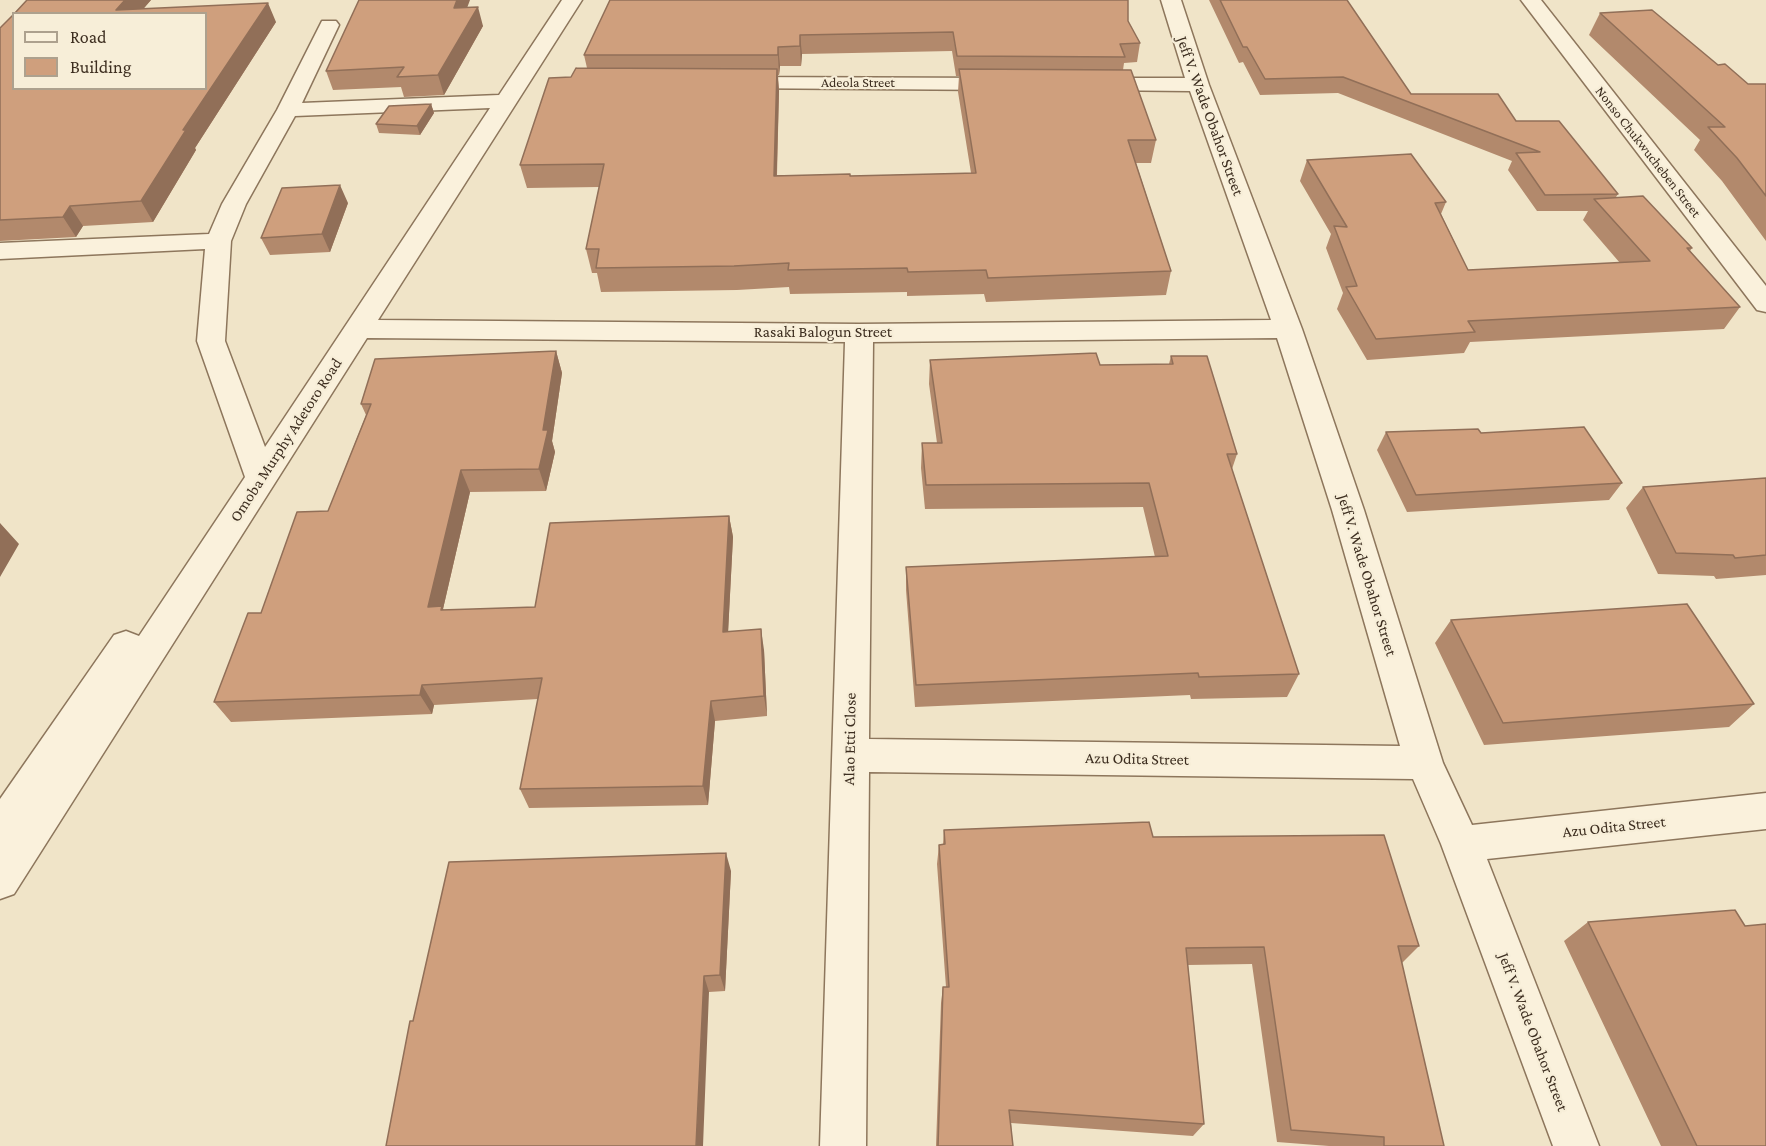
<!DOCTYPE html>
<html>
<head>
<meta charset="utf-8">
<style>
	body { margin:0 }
	#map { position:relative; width:1766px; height:1146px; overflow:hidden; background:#f0e4c8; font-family:"Crimson Pro",serif }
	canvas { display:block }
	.legend { position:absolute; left:12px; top:12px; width:195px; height:78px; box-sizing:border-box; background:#f7eed8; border:2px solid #ada18e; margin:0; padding:8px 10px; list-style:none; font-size:18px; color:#3d2e20 }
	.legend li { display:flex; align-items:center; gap:12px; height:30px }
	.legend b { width:30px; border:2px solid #ada18e }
</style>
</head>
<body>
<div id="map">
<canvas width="1766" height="1146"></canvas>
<ul class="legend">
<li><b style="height:8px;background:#faf1dc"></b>Road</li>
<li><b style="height:16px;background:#cf9f7d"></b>Building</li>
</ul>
</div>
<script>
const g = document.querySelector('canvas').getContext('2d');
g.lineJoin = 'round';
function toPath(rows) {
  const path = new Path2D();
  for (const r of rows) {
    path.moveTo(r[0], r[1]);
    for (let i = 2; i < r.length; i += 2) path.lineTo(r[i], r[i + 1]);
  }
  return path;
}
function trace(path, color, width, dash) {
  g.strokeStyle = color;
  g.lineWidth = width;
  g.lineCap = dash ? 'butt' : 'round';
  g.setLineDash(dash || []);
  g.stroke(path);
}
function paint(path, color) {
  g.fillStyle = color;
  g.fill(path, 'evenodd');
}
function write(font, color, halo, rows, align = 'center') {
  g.font = font + ' "Crimson Pro",serif';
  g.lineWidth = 4.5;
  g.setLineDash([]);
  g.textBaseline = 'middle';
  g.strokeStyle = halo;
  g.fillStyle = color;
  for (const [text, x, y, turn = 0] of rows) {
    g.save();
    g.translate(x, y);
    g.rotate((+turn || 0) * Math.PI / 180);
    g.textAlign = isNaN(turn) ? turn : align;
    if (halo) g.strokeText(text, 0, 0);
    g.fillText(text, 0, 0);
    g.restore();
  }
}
const minor = toPath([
	[562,0,582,0,378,320,859,324,1271,320,1190,91,1091,90,1083,89,1080,84,1083,79,1091,78,1185,78,1161,0,1181,0,1209,85,1302,329,1364,510,1443,763,1472,825,1766,793,1766,829,1487,859,1599,1146,1553,1146,1441,844,1413,779,869,772,866,1146,820,1146,845,342,367,338,14,894,0,899,0,799,114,635,126,631,139,636,245,477,197,341,205,249,0,259,0,243,209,234,222,204,277,110,322,21,336,21,339,25,302,103,499,95,562,0],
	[490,108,265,447,225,341,231,241,246,204,295,116,490,108],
	[1277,338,1332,510,1400,746,869,739,873,342,1277,338],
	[1521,0,1541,0,1766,286,1766,312,1757,310,1521,0],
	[734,77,1003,78,1011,79,1014,84,1011,89,1003,90,726,88,723,83,726,78,734,77]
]);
trace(minor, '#8d765c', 3);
paint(minor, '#faf1dc');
paint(toPath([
	[27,0,151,0,143,9,276,22,195,148,196,150,153,222,83,226,76,237,0,241,0,28],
	[610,0,1128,21,1140,43,1137,62,1124,63,1123,70,1156,140,1151,163,1136,163,1171,271,1166,295,986,302,984,294,907,296,907,292,790,294,789,287,737,290,601,292,597,273,592,273,586,249,599,187,527,188,520,165,571,77,587,68,584,55],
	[952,51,956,76,959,76,958,92,971,173,850,176,777,175,779,91,778,75,779,75,780,66,801,66,802,54],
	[1209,0,1347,0,1411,94,1516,121,1618,194,1616,197,1692,248,1690,251,1740,307,1724,329,1470,342,1464,353,1367,360,1337,309,1343,293,1326,248,1331,234,1300,181,1307,160,1446,202,1441,214,1468,270,1620,263,1583,220,1588,211,1537,211,1508,170,1512,161,1338,93,1260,95,1243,62,1239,63],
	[467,8,483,26,444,95,404,97,401,87,333,90,326,71],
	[1600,13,1718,65,1748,84,1766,84,1766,241,1722,181,1694,150,1700,140,1589,35],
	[431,104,434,113,420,135,379,133,376,124],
	[348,203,330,252,270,255,261,238],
	[556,351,562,373,552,441,555,452,546,491,470,492,443,609,444,610,535,607,729,516,733,537,728,632,764,650,767,716,715,721,708,805,529,808,520,789,538,699,434,705,432,714,231,722,214,702,261,613,328,511,366,415,361,404],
	[1171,356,1237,454,1232,469,1299,674,1287,697,1191,699,1190,695,915,707,906,590,906,567,1155,557,1143,507,925,509,921,468,922,443,937,443,929,384,930,360,1100,365,1169,364],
	[1386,432,1481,433,1622,483,1609,500,1407,512,1377,450],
	[1766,478,1766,575,1716,579,1714,576,1658,574,1626,508,1643,487],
	[1451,620,1754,704,1729,727,1484,745,1435,643],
	[944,830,1153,837,1419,946,1402,963,1444,1146,1329,1146,1277,1142,1252,964,1188,965,1204,1124,1193,1136,1011,1123,1013,1146,936,1146,941,1003,943,987,946,987,937,864,939,845,943,844],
	[731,871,725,991,709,992,413,1021],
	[1588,922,1745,926,1766,1146,1661,1146,1564,941]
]), '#b2896c');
paint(toPath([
	[125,0,151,0,139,14,116,10],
	[457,0,470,0,460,27,454,8],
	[268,3,276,22,195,148,196,150,153,222,141,201,183,130],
	[478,7,483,26,444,95,438,75],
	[800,35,802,54,801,66,800,46],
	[778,47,780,66,779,75,778,55],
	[777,69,779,91,776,199,774,176],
	[431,104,434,113,420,135,417,126],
	[340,185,348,203,330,252,322,234],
	[70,206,83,226,76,237,63,217],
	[556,351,562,373,552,441,555,452,546,491,539,469,543,430],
	[461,470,470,492,443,609,453,627,428,607],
	[729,516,733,537,727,653,723,632],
	[0,523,19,544,0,577],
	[761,629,764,650,767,716,764,696],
	[422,685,434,705,432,714,420,695],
	[711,701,715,721,708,805,703,786],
	[726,853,731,871,725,991,720,975],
	[704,976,709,992,703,1146,696,1146]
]), '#916f58');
const building = toPath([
	[27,0,125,0,116,10,268,3,183,130,186,130,141,201,70,206,63,217,0,220,0,28,14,14,14,88,206,88,206,14,14,14,27,0],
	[359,0,457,0,454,8,478,7,438,75,397,77,404,67,326,71,359,0],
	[610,0,1128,0,1128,21,1140,43,1120,44,1125,57,957,56,953,32,800,35,800,46,778,47,778,55,584,55,610,0],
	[1220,0,1347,0,1411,94,1498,94,1516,121,1559,121,1618,194,1545,195,1516,153,1540,152,1343,77,1265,79,1247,47,1243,47,1220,0],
	[1652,10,1718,65,1725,64,1748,84,1766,84,1766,196,1737,158,1708,127,1725,127,1600,13,1652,10],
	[576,68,777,69,774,176,850,174,850,176,976,173,959,69,1131,70,1156,140,1128,140,1171,271,988,278,986,270,908,272,907,268,788,270,789,263,734,266,596,268,599,249,586,249,604,164,520,165,549,78,571,77,576,68],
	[431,104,417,126,376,124,389,106,431,104],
	[1411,154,1446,202,1435,203,1468,270,1650,261,1594,199,1643,196,1692,248,1687,248,1740,307,1468,321,1475,332,1376,339,1346,287,1357,286,1334,226,1347,227,1307,160,1411,154],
	[340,185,322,234,261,238,282,188,340,185],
	[556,351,543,430,548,430,539,469,461,470,428,607,442,606,441,610,535,607,550,523,729,516,723,632,761,629,764,696,711,701,703,786,520,789,542,678,422,685,420,695,214,702,248,613,261,613,297,512,328,511,371,404,361,404,375,359,556,351],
	[1096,353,1100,365,1173,364,1171,356,1207,356,1237,454,1227,454,1299,674,1199,677,1198,673,916,685,906,567,1168,556,1149,483,926,485,922,443,942,443,930,360,1096,353],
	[1584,427,1622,483,1416,495,1386,432,1478,429,1481,433,1584,427],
	[1766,478,1766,555,1735,558,1733,555,1676,553,1643,487,1766,478],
	[1687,604,1754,704,1503,723,1451,620,1687,604],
	[1149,822,1153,837,1384,835,1419,946,1398,946,1444,1146,1384,1146,1384,1137,1291,1130,1264,947,1186,948,1204,1124,1009,1110,1013,1146,938,1146,943,987,949,987,939,845,945,844,944,830,1149,822],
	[726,853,720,975,704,976,696,1146,386,1146,410,1021,413,1021,449,862,726,853],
	[1735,910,1745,926,1766,924,1766,1146,1697,1146,1588,922,1735,910]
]);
paint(building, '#cf9f7d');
trace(building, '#916f58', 1.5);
write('14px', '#3d2e20', '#f7eed8', [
	["Adeola Street",858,83],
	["Nonso Chukwucheben Street",1648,152,52]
]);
write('16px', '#3d2e20', '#f7eed8', [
	["Jeff V. Wade Obahor Street",1210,116,70],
	["Rasaki Balogun Street",823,332],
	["Omoba Murphy Adetoro Road",286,440,-57],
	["Jeff V. Wade Obahor Street",1367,575,73],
	["Alao Etti Close",850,739,-89],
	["Azu Odita Street",1137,759,1],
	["Azu Odita Street",1614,827,-6],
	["Jeff V. Wade Obahor Street",1533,1032,69]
]);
</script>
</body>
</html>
